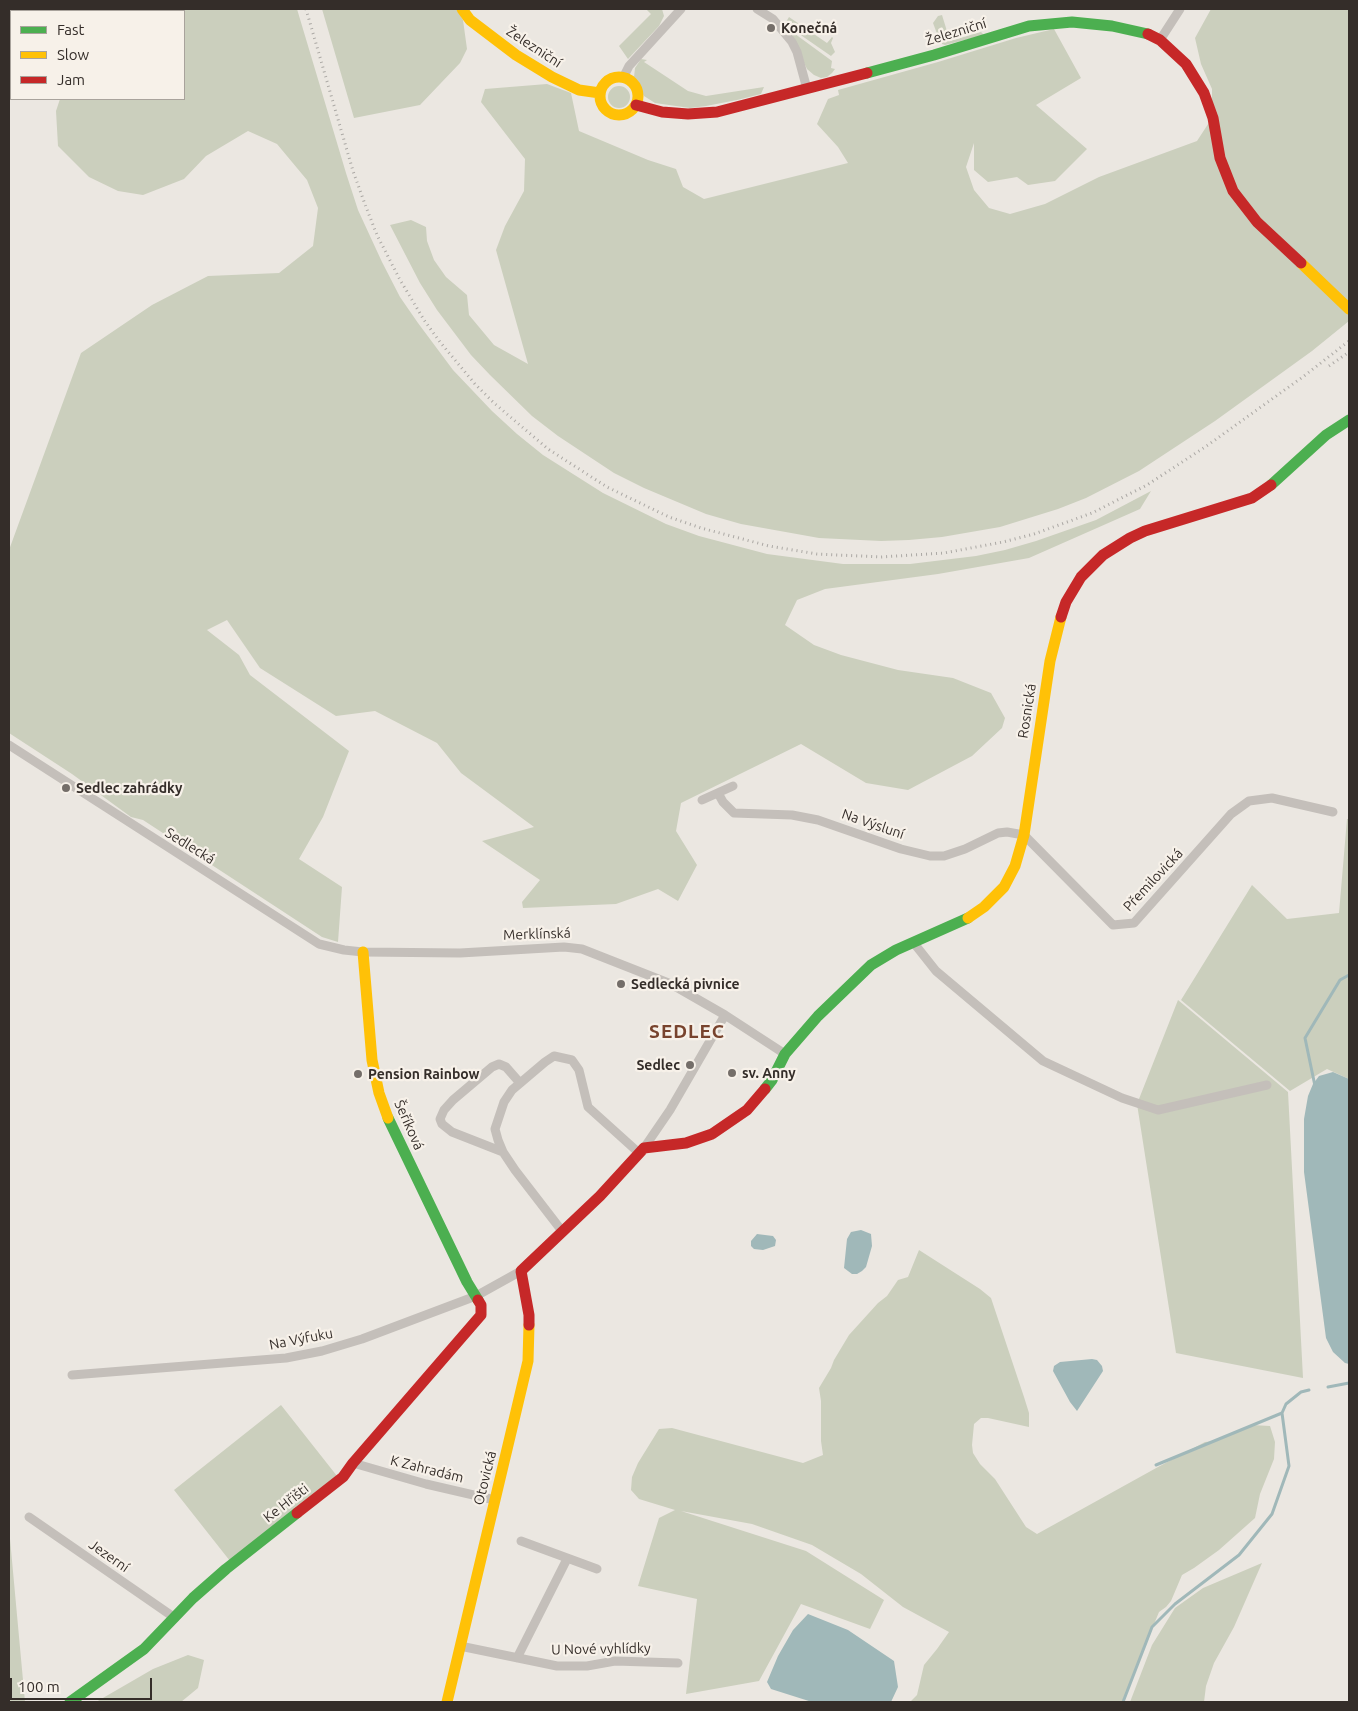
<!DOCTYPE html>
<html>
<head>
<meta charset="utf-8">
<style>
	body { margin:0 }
	#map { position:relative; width:1358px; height:1711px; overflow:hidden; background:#ebe7e1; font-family:Ubuntu,sans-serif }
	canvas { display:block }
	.frame { position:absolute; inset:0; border:10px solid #342d29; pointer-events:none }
	.legend { position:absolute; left:10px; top:10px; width:175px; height:90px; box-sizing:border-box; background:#f7f1e9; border:1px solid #a9a39c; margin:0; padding:6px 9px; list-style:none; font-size:15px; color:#342d29 }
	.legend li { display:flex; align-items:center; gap:10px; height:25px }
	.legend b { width:25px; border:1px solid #a9a39c }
	.scale { position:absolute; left:10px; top:1678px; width:142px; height:22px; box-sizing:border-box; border:2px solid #342d29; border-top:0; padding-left:6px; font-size:15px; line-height:18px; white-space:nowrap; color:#342d29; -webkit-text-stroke:4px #f7f1e9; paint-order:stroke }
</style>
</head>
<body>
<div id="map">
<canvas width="1358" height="1711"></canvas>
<div class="frame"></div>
<ul class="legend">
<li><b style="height:6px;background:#4caf50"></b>Fast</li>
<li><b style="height:6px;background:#ffc107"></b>Slow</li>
<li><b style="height:6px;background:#c62828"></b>Jam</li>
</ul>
<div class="scale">100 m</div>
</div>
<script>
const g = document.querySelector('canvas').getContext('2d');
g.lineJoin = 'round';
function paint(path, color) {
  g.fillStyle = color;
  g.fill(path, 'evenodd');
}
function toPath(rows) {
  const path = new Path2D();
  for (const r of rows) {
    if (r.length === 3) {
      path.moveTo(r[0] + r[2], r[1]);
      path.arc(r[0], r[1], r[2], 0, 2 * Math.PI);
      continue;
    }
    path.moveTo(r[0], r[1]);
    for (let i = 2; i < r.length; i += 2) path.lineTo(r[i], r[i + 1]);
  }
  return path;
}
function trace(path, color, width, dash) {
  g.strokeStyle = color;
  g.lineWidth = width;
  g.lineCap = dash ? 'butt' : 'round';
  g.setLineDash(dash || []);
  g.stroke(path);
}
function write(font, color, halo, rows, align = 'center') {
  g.font = font + ' Ubuntu,sans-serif';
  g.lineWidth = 4.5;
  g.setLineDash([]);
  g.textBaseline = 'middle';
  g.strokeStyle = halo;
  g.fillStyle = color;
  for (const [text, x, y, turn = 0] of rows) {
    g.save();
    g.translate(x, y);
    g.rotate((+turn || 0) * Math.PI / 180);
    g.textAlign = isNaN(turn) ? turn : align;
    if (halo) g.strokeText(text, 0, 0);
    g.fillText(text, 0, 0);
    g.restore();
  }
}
paint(toPath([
	[9,9,39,9,38,11,11,11,11,80,9,87],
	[43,9,297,9,346,173,358,210,382,262,400,297,418,323,453,370,492,411,517,434,543,455,603,493,666,524,699,536,767,554,843,564,910,564,976,556,1005,550,1036,541,1096,520,1151,491,1140,509,1029,558,938,574,825,589,797,600,785,625,814,645,841,655,898,670,953,678,991,693,1005,718,1002,728,972,756,908,790,866,783,801,744,681,803,676,831,697,865,678,901,658,889,616,904,523,908,522,902,540,880,482,841,534,827,461,773,437,743,375,711,336,716,260,668,227,620,207,630,239,655,250,675,349,751,323,817,299,859,342,887,338,942,322,937,143,820,131,817,72,774,9,733,9,550,81,353,152,305,208,276,279,273,313,246,318,208,307,180,277,144,248,131,206,156,184,179,143,195,118,191,89,177,58,146,56,111,60,99,184,99,184,11,45,11],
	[322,9,457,9,463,20,467,49,460,63,420,105,354,118],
	[646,9,662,9,664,16,659,26,628,59,619,46,651,14],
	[1211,9,1349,9,1349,321,1312,351,1215,421,1139,471,1086,498,1058,509,1000,527,942,537,909,540,881,541,819,538,741,524,706,514,644,488,614,473,558,436,532,416,490,375,471,355,437,310,420,283,390,225,411,220,426,227,427,241,434,260,446,277,467,295,469,315,494,345,528,364,496,250,505,226,524,191,525,159,481,102,485,89,547,84,571,93,579,131,648,160,676,169,683,187,704,199,848,163,838,147,817,124,828,99,839,95,838,90,938,62,1016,38,1054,29,1081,78,1036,105,1087,149,1055,181,1028,185,1017,177,988,182,974,170,974,143,966,167,974,190,989,208,1010,214,1045,204,1099,177,1197,141,1212,118,1212,89,1201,64,1195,38],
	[942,15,950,41,981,32,984,35,945,45,942,44,939,39,933,23,938,16],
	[789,17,827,43,832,37,833,38,831,43,835,52,831,56,792,29,786,22],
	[791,31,832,61,831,68,835,69,832,73,827,77,821,78,814,75,807,69,789,32],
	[641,59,647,60,644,62,688,91,706,96,764,87,761,94,737,100,706,106,690,108,655,103,644,96,634,77,635,68],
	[619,97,11],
	[1347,819,1349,819,1349,1079,1327,1069,1290,1091,1181,1000,1252,885,1287,919,1339,913],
	[1178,1000,1288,1092,1303,1378,1176,1353,1137,1104],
	[919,1250,980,1289,991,1298,1024,1397,1029,1413,1029,1427,988,1418,981,1418,974,1424,972,1445,973,1453,980,1464,995,1479,1026,1527,1037,1534,1158,1467,1205,1442,1217,1441,1252,1425,1270,1426,1275,1442,1274,1459,1260,1494,1255,1518,1219,1550,1194,1568,1182,1575,1171,1601,1166,1607,1159,1612,1122,1702,910,1702,917,1695,924,1665,937,1649,949,1632,903,1607,861,1574,812,1545,752,1524,681,1511,806,1551,884,1600,870,1629,801,1604,759,1681,686,1694,697,1599,638,1586,659,1518,675,1510,639,1499,631,1490,632,1477,638,1463,659,1429,672,1428,803,1463,823,1455,821,1441,821,1401,819,1388,831,1368,834,1360,849,1335,878,1303,887,1296,898,1280,908,1277],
	[281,1405,337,1476,230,1561,174,1490],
	[9,1528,25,1702,9,1702],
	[1262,1563,1234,1627,1214,1663,1206,1686,1204,1702,1130,1702,1152,1645,1175,1608,1203,1588],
	[188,1655,204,1660,198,1688,181,1702,96,1702,153,1669]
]), '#cbcfbd');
paint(toPath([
	[1333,1072,1349,1079,1349,1364,1345,1363,1333,1352,1326,1338,1304,1172,1304,1119,1308,1096,1313,1084,1319,1076],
	[861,1230,871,1234,872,1246,866,1267,862,1271,857,1274,852,1274,844,1268,847,1239,851,1232],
	[757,1234,773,1236,776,1240,775,1246,763,1250,754,1249,751,1246,751,1241],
	[1092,1359,1097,1360,1102,1366,1103,1371,1077,1411,1070,1402,1053,1371,1054,1366,1060,1362],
	[808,1614,848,1630,894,1661,898,1687,891,1702,812,1702,771,1689,767,1682,778,1656,793,1630]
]), '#a0b8b9');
trace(toPath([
	[1315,1086,1305,1038,1340,980,1349,975],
	[1328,1387,1349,1383],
	[1156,1465,1282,1413],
	[1123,1702,1152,1627,1175,1604,1239,1555,1272,1514,1289,1466,1282,1413,1286,1404,1301,1392,1309,1390]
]), '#a0b8b9', 3);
trace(toPath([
	[757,9,773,19,792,42,797,52,807,89],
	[1160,40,1180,9],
	[623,78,629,66,681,9],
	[9,745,319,944,344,950,363,952,460,953,564,947,582,949,671,984,725,1015,785,1054],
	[718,793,723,802,734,813,792,815,818,820,901,849,930,856,944,856,965,849,998,833,1007,832,1024,835,1113,925,1134,923,1231,814,1249,801,1272,798,1333,812],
	[702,800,733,786],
	[913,942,936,971,1043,1061,1122,1098,1158,1110,1267,1085],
	[644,1148,670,1110,725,1015],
	[503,1152,452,1132,442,1124,440,1119,444,1110,453,1100,492,1067,499,1064,506,1067,520,1083],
	[562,1231,515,1170,503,1152,498,1140,495,1129,504,1102,512,1090,545,1062,554,1056,572,1060,579,1070,588,1107,639,1153],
	[72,1375,286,1358,322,1351,362,1339,476,1296,521,1271],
	[353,1463,426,1484,495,1500],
	[29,1517,175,1618],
	[521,1541,597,1569],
	[460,1646,557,1666,587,1666,615,1661,678,1663],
	[517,1658,567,1559]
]), '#c4bfba', 9);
trace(toPath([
	[867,73,934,55,1029,26,1072,22,1112,26,1148,34],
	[1271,485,1326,435,1349,420],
	[765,1089,772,1080,785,1054,818,1016,871,965,896,950,968,918],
	[388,1118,467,1282,478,1300],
	[70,1702,144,1649,193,1598,226,1569,297,1513]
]), '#4caf50', 11);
trace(toPath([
	[462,9,470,20,516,55,552,77,579,90,600,93],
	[619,96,19],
	[1301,263,1349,309],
	[968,918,984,907,1004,887,1015,866,1024,835,1050,661,1061,617],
	[363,952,372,1060,379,1093,388,1118],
	[447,1702,528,1361,529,1325]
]), '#ffc107', 11);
trace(toPath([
	[1148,34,1160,40,1186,64,1204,93,1213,118,1220,158,1233,191,1257,222,1301,263],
	[636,105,662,112,688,114,717,112,867,73],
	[1061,617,1066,602,1081,577,1103,555,1130,538,1145,531,1252,498,1271,485],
	[529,1325,529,1315,521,1271,600,1196,644,1148,686,1143,712,1134,747,1110,765,1089],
	[297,1513,343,1477,353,1463,481,1315,481,1305,478,1300]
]), '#c62828', 11);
trace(toPath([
	[306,9,353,171,366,207,377,235,399,278,424,320,440,342,475,384,494,403,548,449,607,487,669,517,701,528,769,546,817,554,881,557,944,553,1003,542,1034,534,1092,513,1147,485,1208,445,1304,376,1349,341],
	[1329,366,1349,352]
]), '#aba8a4', 3, [1, 4]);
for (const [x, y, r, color] of [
	[771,28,5,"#746e69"],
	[66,788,5,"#746e69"],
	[621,984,5,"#746e69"],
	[690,1065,5,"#746e69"],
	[732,1073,5,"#746e69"],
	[358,1074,5,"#746e69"]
]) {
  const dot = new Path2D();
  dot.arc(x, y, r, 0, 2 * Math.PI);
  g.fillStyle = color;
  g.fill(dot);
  trace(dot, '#f7f1e9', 2);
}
write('bold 14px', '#342d29', '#f7f1e9', [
	["Konečná",781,28],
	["Sedlec zahrádky",76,788],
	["Sedlecká pivnice",631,984],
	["Sedlec",680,1065,"right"],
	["sv. Anny",742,1073],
	["Pension Rainbow",368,1074]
], 'left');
write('14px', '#342d29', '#f7f1e9', [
	["Železniční",956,32,-17],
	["Železniční",534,47,33],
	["Rosnická",1027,711,-81],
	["Na Výsluní",873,824,19],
	["Sedlecká",190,846,32],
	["Přemilovická",1153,880,-47],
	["Merklínská",537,934,-2],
	["Šeříková",409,1125,66],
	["Na Výfuku",301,1339,-11],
	["K Zahradám",427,1469,14],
	["Otovická",485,1478,-76],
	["Ke Hřišti",286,1503,-38],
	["Jezerní",109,1556,35],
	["U Nové vyhlídky",601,1649,-1]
]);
g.letterSpacing = '1px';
write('bold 19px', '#78432d', '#f7f1e9', [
	["SEDLEC",687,1032]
]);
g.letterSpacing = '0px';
</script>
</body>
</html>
